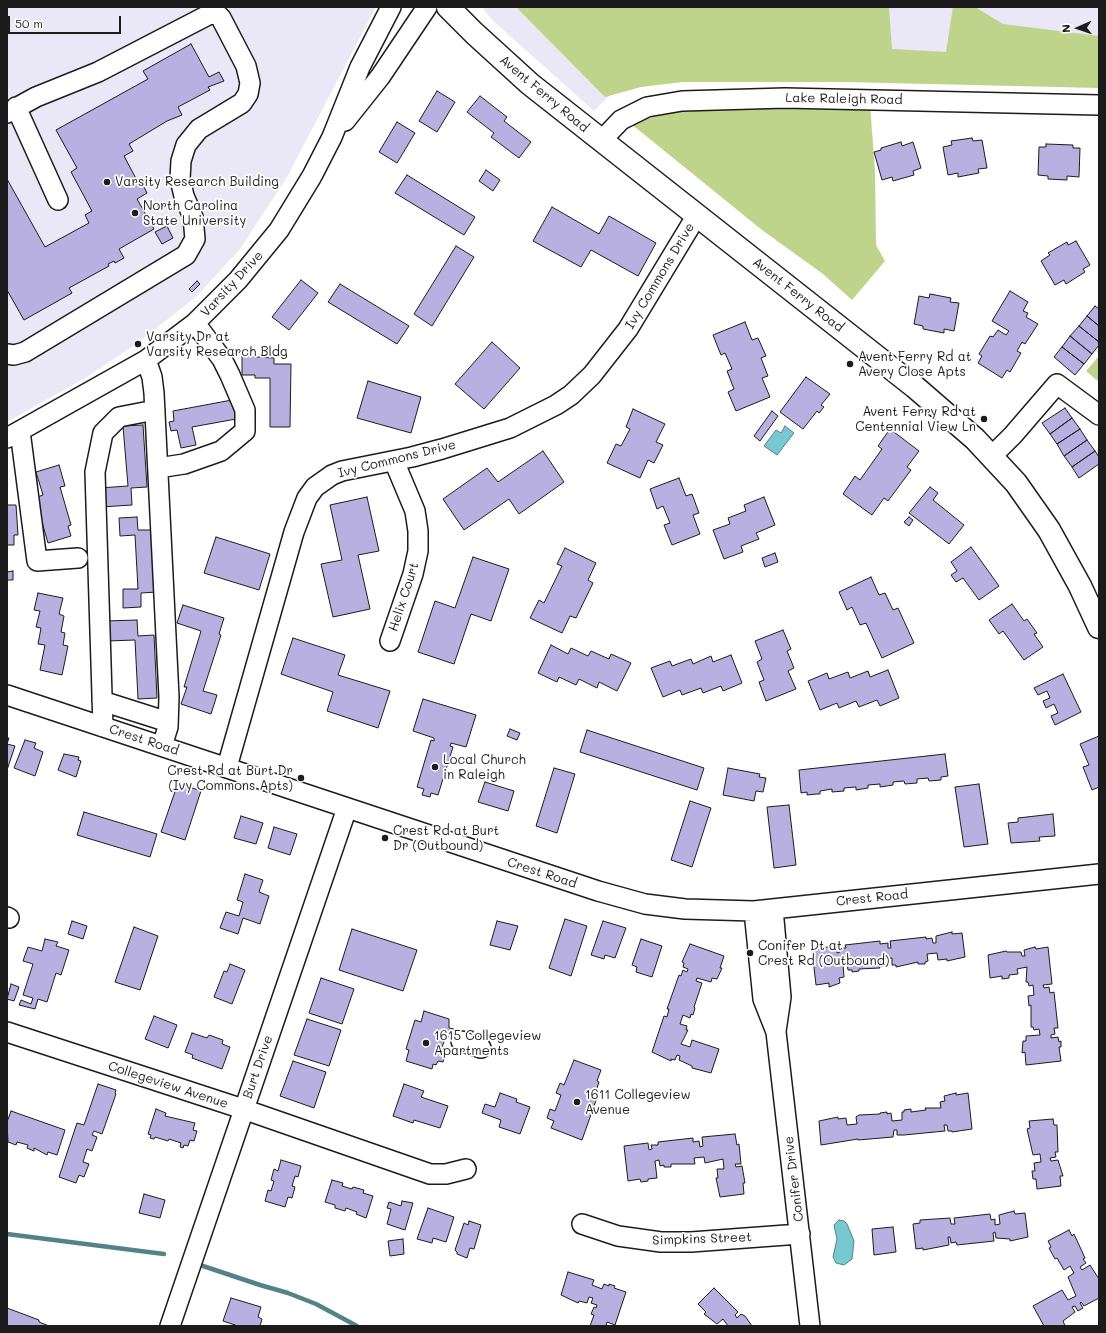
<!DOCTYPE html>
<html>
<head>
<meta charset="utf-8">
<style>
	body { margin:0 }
	#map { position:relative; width:1106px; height:1333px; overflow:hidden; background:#fff; font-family:Mali,sans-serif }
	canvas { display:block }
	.frame { position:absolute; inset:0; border:8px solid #1c1c1c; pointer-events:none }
	.north { position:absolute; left:1058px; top:8px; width:40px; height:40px; -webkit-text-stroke:3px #fff; paint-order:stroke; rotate:268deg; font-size:11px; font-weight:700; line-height:16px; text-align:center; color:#1c1c1c }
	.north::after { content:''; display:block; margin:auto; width:14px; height:18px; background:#1c1c1c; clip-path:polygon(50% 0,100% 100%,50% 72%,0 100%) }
	.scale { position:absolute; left:8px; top:16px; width:113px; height:18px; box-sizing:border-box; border:2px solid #1c1c1c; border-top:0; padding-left:5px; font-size:12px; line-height:14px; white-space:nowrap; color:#1c1c1c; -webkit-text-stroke:3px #fff; paint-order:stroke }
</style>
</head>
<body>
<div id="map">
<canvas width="1106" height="1333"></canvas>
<div class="frame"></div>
<div class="north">N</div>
<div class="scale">50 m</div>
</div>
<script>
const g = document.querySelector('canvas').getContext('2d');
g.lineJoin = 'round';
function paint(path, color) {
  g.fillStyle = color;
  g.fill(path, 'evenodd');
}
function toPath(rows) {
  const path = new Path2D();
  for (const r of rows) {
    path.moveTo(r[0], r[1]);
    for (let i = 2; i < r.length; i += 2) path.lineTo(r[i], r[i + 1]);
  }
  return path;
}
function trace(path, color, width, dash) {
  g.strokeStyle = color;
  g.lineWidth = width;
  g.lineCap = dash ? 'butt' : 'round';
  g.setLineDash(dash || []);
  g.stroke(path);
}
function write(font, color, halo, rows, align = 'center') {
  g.font = font + ' Mali,sans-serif';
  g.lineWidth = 3.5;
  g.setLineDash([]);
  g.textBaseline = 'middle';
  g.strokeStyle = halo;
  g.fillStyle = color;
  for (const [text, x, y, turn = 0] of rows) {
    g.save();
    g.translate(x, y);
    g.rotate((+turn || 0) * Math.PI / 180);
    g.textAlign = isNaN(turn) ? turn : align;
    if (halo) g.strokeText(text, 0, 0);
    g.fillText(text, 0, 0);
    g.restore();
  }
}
paint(toPath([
	[7,7,376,7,287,177,240,249,196,297,136,344,87,377,7,422],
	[482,7,1099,7,1099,82,634,72,594,111,492,20]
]), '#eae7f6');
paint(toPath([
	[516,7,889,7,892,49,946,52,953,7,975,7,1003,24,1099,36,1099,88,845,82,683,82,641,87,605,97],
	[870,104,875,171,876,245,885,261,852,300,823,274,762,230,630,123,689,108],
	[1099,356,1099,382,1086,371]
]), '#bed48a');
const water = toPath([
	[785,426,794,433,777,455,764,446,776,430,781,433,785,426],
	[839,1220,844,1221,847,1224,854,1241,852,1259,844,1265,836,1263,833,1257,837,1239,834,1225,839,1220]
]);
paint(water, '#78c8d2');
trace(water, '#538389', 1);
trace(toPath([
	[7,1234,164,1254],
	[203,1266,260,1285,288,1293,316,1304,357,1326]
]), '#538389', 4.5);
const building = toPath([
	[191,44,209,77,219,72,224,81,208,87,210,90,178,107,182,115,167,121,129,144,133,151,124,156,140,186,143,185,147,193,137,199,154,229,119,249,124,258,115,263,114,261,108,264,109,266,69,288,72,293,24,320,7,290,7,179,45,247,89,223,85,215,92,211,71,172,77,168,56,130,148,79,143,71,191,44],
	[437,91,455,102,437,132,419,121,437,91],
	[480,96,507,117,504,121,531,142,519,158,491,137,494,133,467,112,480,96],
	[397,122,415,133,397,163,379,152,397,122],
	[972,138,973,141,982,140,987,168,978,169,979,173,958,177,958,173,948,175,943,147,952,145,951,141,972,138],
	[901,142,902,146,913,142,921,168,913,171,914,175,893,181,892,177,882,180,874,152,881,150,881,148,901,142],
	[1046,144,1073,145,1073,148,1080,148,1079,177,1067,176,1067,180,1048,179,1048,176,1038,175,1039,147,1046,147,1046,144],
	[486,170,500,180,493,191,479,181,486,170],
	[407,175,475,217,464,235,395,193,407,175],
	[552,207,599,234,609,216,656,243,638,276,591,250,581,267,533,241,552,207],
	[167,226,173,238,162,244,155,232,167,226],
	[1076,241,1090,265,1083,269,1085,272,1066,284,1064,280,1055,285,1041,261,1050,255,1048,253,1067,242,1068,245,1076,241],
	[456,246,474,257,432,326,414,314,456,246],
	[301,280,318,293,289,330,272,317,301,280],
	[197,281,200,284,192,292,189,289,197,281],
	[340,284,409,326,397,344,328,302,340,284],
	[1010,291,1028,302,1023,311,1028,313,1026,317,1038,324,1025,344,1022,342,1017,351,1021,353,1010,372,1007,370,1002,378,978,363,982,356,979,354,990,336,993,337,998,330,1006,335,1009,331,992,321,1010,291],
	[930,294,951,298,950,302,959,303,954,331,944,329,944,333,923,329,923,326,914,324,919,296,929,298,930,294],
	[1095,306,1099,309,1099,326,1087,316,1095,306],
	[1087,316,1099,326,1099,342,1079,326,1087,316],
	[745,322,752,340,758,338,766,356,761,358,768,376,762,378,770,397,736,411,728,392,734,389,727,371,732,369,725,353,721,355,713,335,745,322],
	[1079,326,1099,342,1099,345,1092,354,1070,336,1079,326],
	[1070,336,1092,354,1084,364,1062,347,1070,336],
	[492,342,520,368,484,409,455,384,492,342],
	[1062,347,1084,364,1075,375,1054,357,1062,347],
	[242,356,274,358,274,364,291,364,290,427,270,427,270,378,255,378,255,375,242,375,242,356],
	[806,377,830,394,821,405,824,407,819,413,817,411,803,429,780,412,806,377],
	[368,381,421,397,411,433,357,418,368,381],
	[232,400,236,419,192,427,196,445,181,448,177,430,171,431,169,422,174,421,173,411,232,400],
	[1065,408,1072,418,1050,434,1042,423,1065,408],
	[633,409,665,424,656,442,663,445,654,463,648,460,640,478,607,463,616,444,621,446,630,429,626,427,633,409],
	[772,411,778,416,760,441,754,436,772,411],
	[1072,418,1080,429,1057,444,1050,434,1072,418],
	[143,425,147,487,131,488,132,505,101,507,99,488,128,486,123,426,143,425],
	[890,429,919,451,907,467,911,470,888,501,884,498,872,515,843,494,855,476,860,480,882,449,878,446,890,429],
	[1080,429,1087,440,1064,456,1057,444,1080,429],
	[1087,440,1095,451,1072,467,1064,456,1087,440],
	[543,451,564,482,519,514,509,499,464,530,443,499,487,468,498,482,543,451],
	[1095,451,1099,457,1099,464,1079,478,1072,467,1095,451],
	[59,465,65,486,60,487,71,525,68,526,71,536,48,543,35,498,43,495,36,472,59,465],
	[679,478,686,496,692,494,699,513,693,515,700,534,672,545,664,525,670,523,663,506,657,509,650,489,679,478],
	[930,487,938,493,933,500,964,525,949,544,909,513,930,487],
	[367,497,379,551,358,555,370,609,333,617,321,564,342,560,330,505,367,497],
	[764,497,775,525,756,533,759,539,741,546,743,552,724,559,713,530,730,524,728,518,746,511,744,505,764,497],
	[7,505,16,505,18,535,14,535,14,545,7,545,7,505],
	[137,517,138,530,154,530,157,592,141,593,141,607,123,608,123,589,138,589,135,535,120,536,119,518,137,517],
	[909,517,913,520,909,526,904,522,909,517],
	[216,537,270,554,259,590,204,573,216,537],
	[971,547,999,586,979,600,963,578,956,582,951,575,957,571,951,562,971,547],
	[565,548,596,563,588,580,593,583,576,618,570,616,562,633,530,618,539,600,544,603,562,566,557,564,565,548],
	[775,553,778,562,765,567,762,558,775,553],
	[473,557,509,569,491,621,471,614,454,664,418,652,435,601,455,608,473,557],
	[13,571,13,580,7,580,7,572,13,571],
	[871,577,879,595,885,593,893,610,898,608,914,643,882,658,866,623,860,625,852,607,847,610,839,592,871,577],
	[38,593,63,598,59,614,64,616,61,632,65,633,63,645,68,646,62,675,40,670,45,645,38,644,41,628,36,627,40,611,34,610,38,593],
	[1012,604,1024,621,1027,619,1037,633,1034,634,1043,647,1024,660,1003,631,999,634,989,620,1012,604],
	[183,605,224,618,219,634,221,635,203,691,217,695,211,714,181,704,187,687,184,687,201,631,177,623,183,605],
	[137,620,138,636,154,635,157,698,138,699,135,640,107,641,106,621,137,620],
	[783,630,791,649,787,651,794,668,788,671,796,689,766,701,759,682,764,680,757,662,762,659,755,641,783,630],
	[293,638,345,655,338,675,390,691,378,728,327,711,333,692,281,674,293,638],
	[551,645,568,654,571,648,588,656,591,651,609,659,611,654,631,663,617,691,599,682,597,688,579,679,576,685,559,677,557,682,538,673,551,645],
	[731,655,742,683,723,691,721,686,703,693,701,688,682,695,680,690,663,697,651,668,670,661,672,666,691,659,693,664,711,656,713,662,731,655],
	[888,670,899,698,880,706,877,700,859,707,856,701,839,708,837,703,820,710,808,681,827,673,829,679,848,672,850,678,868,671,870,677,888,670],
	[1063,674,1081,712,1055,725,1051,716,1058,713,1054,704,1046,708,1043,701,1050,698,1047,691,1038,695,1034,688,1063,674],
	[423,699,476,715,466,747,451,743,450,746,453,747,438,795,431,793,430,797,422,795,424,789,417,787,431,740,434,741,434,738,413,731,423,699],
	[510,729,520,733,517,740,507,736,510,729],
	[587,730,704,768,697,790,580,752,587,730],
	[1099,736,1099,787,1092,790,1083,767,1089,765,1080,744,1099,736],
	[7,738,9,738,7,744,15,746,7,770,7,738],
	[25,740,36,743,34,748,43,752,35,776,14,768,25,740],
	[64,754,79,757,78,760,81,761,76,777,58,770,64,754],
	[945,754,948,776,941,777,941,780,929,781,928,778,917,779,917,783,905,784,904,781,893,782,893,785,880,787,880,784,868,785,868,788,856,790,856,787,844,788,844,791,832,792,832,789,820,791,820,794,817,794,807,795,807,792,801,793,799,770,945,754],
	[554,768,575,774,557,833,536,826,554,768],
	[728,768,760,774,759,777,766,778,763,792,756,791,754,801,723,795,728,768],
	[485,782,514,791,508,811,478,802,485,782],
	[178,783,201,791,185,840,161,832,178,783],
	[979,784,988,844,964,847,955,787,979,784],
	[690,801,711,808,692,867,671,860,690,801],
	[789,805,796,865,774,868,767,807,789,805],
	[84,812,157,834,150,857,77,835,84,812],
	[1053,814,1055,836,1039,837,1040,841,1011,843,1008,823,1018,822,1018,818,1053,814],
	[241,816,263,823,256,844,234,838,241,816],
	[274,827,297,834,290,855,268,848,274,827],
	[245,874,263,880,259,892,269,896,260,924,243,918,238,934,220,928,226,912,239,916,243,902,237,900,245,874],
	[565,919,587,926,571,976,549,968,565,919],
	[72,921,87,926,83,939,68,934,72,921],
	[497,921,518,926,510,950,490,945,497,921],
	[603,921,626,928,615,958,605,955,604,959,591,955,603,921],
	[134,927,158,936,140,990,115,982,134,927],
	[352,929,417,950,403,991,339,970,352,929],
	[952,932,952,934,962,933,965,957,947,961,947,959,938,960,937,953,927,954,928,961,925,962,925,964,918,964,918,962,896,967,896,965,892,965,892,958,882,959,883,966,879,966,880,968,859,969,859,971,852,972,852,970,848,970,847,963,843,964,844,977,839,978,840,983,829,987,829,983,816,985,812,950,832,946,832,948,836,947,837,953,840,952,839,948,846,948,845,945,880,941,880,944,888,943,888,948,891,948,890,941,926,937,926,939,932,938,933,943,936,943,936,936,952,932],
	[45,939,58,942,56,946,69,950,61,975,56,973,47,1002,38,999,35,1009,19,1005,21,1000,31,1004,33,998,23,995,33,964,23,961,28,947,42,951,45,939],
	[641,939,662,946,652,977,636,972,637,967,632,965,641,939],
	[690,944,724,956,720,968,722,968,717,979,712,978,711,982,697,978,696,981,702,983,694,1007,695,1008,693,1015,691,1014,690,1018,683,1015,680,1024,687,1026,686,1030,688,1030,681,1044,690,1047,692,1040,719,1049,711,1073,692,1068,692,1066,679,1060,680,1056,677,1055,675,1060,671,1059,671,1061,652,1052,664,1016,667,1017,669,1009,667,1009,679,975,681,976,683,970,687,972,688,969,683,967,684,963,682,962,690,944],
	[1035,947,1036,949,1048,947,1052,984,1043,985,1044,988,1049,987,1050,993,1054,992,1058,1028,1054,1028,1055,1034,1051,1035,1051,1038,1058,1037,1059,1042,1061,1041,1061,1047,1059,1047,1061,1061,1026,1065,1025,1052,1022,1053,1023,1041,1026,1041,1026,1036,1040,1035,1039,1029,1034,1030,1033,1027,1031,1027,1031,1005,1029,1006,1028,996,1034,995,1033,985,1029,986,1028,982,1026,982,1027,967,1017,969,1018,974,1009,975,1009,978,1002,979,1002,976,990,978,988,955,1006,951,1007,952,1021,952,1022,956,1025,956,1024,950,1035,947],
	[230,964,245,970,232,1004,214,997,224,971,227,972,230,964],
	[321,978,354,989,342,1024,309,1013,321,978],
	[11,984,19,987,14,1001,7,999,11,984],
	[424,1011,449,1019,449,1028,454,1029,449,1037,446,1036,440,1053,445,1054,443,1062,438,1061,436,1065,433,1064,432,1069,406,1061,409,1050,406,1049,415,1020,421,1022,424,1011],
	[154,1016,177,1025,168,1048,145,1039,154,1016],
	[307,1019,341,1030,329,1066,294,1055,307,1019],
	[192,1033,207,1038,209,1035,223,1040,222,1044,230,1047,222,1069,192,1058,193,1055,185,1052,192,1033],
	[574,1060,601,1070,597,1081,599,1082,596,1091,599,1092,582,1140,551,1128,554,1121,547,1118,550,1109,555,1111,561,1095,556,1093,560,1083,564,1085,574,1060],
	[293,1061,326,1072,314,1108,280,1096,293,1061],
	[98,1084,116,1090,115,1093,116,1094,102,1134,94,1131,92,1135,97,1137,92,1151,87,1149,83,1162,89,1164,84,1177,79,1175,76,1183,59,1177,77,1123,84,1125,98,1084],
	[404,1084,424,1091,421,1097,448,1106,440,1128,414,1120,413,1123,393,1116,404,1084],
	[500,1093,517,1099,516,1102,530,1107,520,1134,499,1127,501,1120,482,1113,485,1104,495,1107,500,1093],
	[956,1093,956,1095,968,1093,972,1129,952,1132,952,1131,948,1131,947,1125,944,1125,945,1131,904,1135,897,1135,897,1130,894,1130,893,1137,858,1140,858,1139,821,1145,819,1121,838,1117,838,1119,846,1118,847,1125,857,1124,856,1117,859,1115,880,1114,880,1113,887,1112,887,1114,891,1113,892,1121,902,1120,902,1112,904,1112,904,1110,911,1109,911,1112,926,1110,925,1108,941,1108,940,1102,945,1101,944,1096,956,1093],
	[156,1109,166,1113,165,1116,195,1123,193,1130,197,1131,194,1141,190,1140,188,1146,184,1145,183,1148,180,1147,181,1143,169,1139,168,1141,155,1137,154,1139,150,1138,151,1135,148,1134,156,1109],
	[11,1111,65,1130,57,1155,48,1152,47,1155,34,1148,34,1151,27,1148,28,1145,17,1142,16,1145,8,1142,7,1122,11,1111],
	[1053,1119,1054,1125,1057,1125,1058,1152,1055,1152,1056,1157,1050,1158,1051,1161,1058,1160,1063,1176,1060,1176,1061,1186,1037,1189,1036,1179,1033,1179,1032,1171,1035,1171,1034,1163,1041,1162,1040,1154,1033,1155,1027,1129,1030,1128,1029,1121,1053,1119],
	[735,1134,737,1145,739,1144,741,1164,735,1164,736,1167,742,1166,745,1183,743,1183,744,1194,720,1197,716,1178,718,1178,717,1169,724,1169,723,1159,705,1163,704,1157,694,1158,695,1164,671,1164,671,1167,664,1167,664,1165,660,1166,659,1160,655,1161,657,1178,648,1179,648,1181,641,1182,640,1179,628,1181,624,1146,648,1143,649,1150,652,1149,651,1145,658,1145,658,1142,693,1138,693,1142,699,1141,700,1147,703,1146,702,1137,735,1134],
	[281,1160,301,1166,298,1177,295,1176,292,1186,295,1187,292,1198,288,1197,285,1207,265,1201,268,1190,271,1191,274,1181,271,1180,274,1169,278,1171,281,1160],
	[332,1180,343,1183,342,1186,352,1189,353,1187,364,1190,363,1193,373,1196,366,1218,356,1214,357,1212,346,1208,345,1211,335,1208,335,1205,325,1202,332,1180],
	[144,1194,165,1200,160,1218,139,1213,144,1194],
	[402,1201,413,1203,405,1230,387,1224,391,1209,387,1208,389,1202,401,1206,402,1201],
	[428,1208,454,1217,446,1242,433,1238,432,1243,417,1239,428,1208],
	[1014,1211,1015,1214,1025,1213,1028,1237,1010,1241,1010,1239,996,1238,995,1232,993,1233,994,1241,957,1245,956,1242,951,1243,950,1237,948,1237,949,1245,923,1250,923,1248,916,1249,913,1224,920,1223,920,1220,950,1218,951,1224,955,1224,954,1218,990,1214,991,1220,995,1219,995,1225,1000,1224,999,1215,1014,1211],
	[469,1221,481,1225,474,1249,470,1248,467,1258,457,1254,457,1252,455,1250,464,1223,468,1225,469,1221],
	[893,1227,896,1252,874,1255,872,1229,893,1227],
	[1069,1230,1072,1236,1074,1234,1085,1258,1083,1259,1086,1263,1080,1267,1082,1270,1090,1265,1099,1279,1099,1298,1084,1306,1081,1302,1080,1303,1083,1308,1078,1311,1075,1306,1072,1307,1075,1312,1063,1321,1065,1326,1044,1326,1033,1306,1062,1290,1068,1300,1076,1296,1068,1277,1074,1273,1070,1266,1064,1270,1057,1258,1055,1259,1049,1248,1051,1247,1048,1241,1069,1230],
	[403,1239,404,1254,390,1256,388,1241,403,1239],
	[568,1272,594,1280,592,1285,602,1289,604,1284,609,1286,609,1284,615,1286,614,1288,626,1292,615,1325,607,1322,606,1326,590,1326,594,1315,591,1314,594,1307,596,1308,597,1305,591,1303,593,1298,589,1297,587,1303,579,1301,578,1303,561,1295,568,1272],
	[714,1288,738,1312,735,1315,737,1318,741,1314,745,1316,752,1326,728,1326,723,1319,717,1324,704,1314,706,1312,698,1304,714,1288],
	[231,1298,261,1307,258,1317,262,1319,260,1326,238,1326,223,1321,231,1298],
	[7,1308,39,1320,39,1322,49,1326,7,1326,7,1308]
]);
paint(building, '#b9b0e2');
trace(building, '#1c1c1c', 1);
const minor = toPath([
	[16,107,58,200],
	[7,113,36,97,98,72,210,14,218,15,221,18,246,66,250,83,248,94,242,103,199,129,186,145,181,161,180,179,184,196,193,217,195,239,186,255,25,352,14,355,7,354],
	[345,121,380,77,427,7],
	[601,141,621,120,647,107,682,101,785,98,1099,105],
	[146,360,152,377,154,393,169,697,168,727,162,746],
	[20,431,37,561,78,558],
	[7,438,146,360,195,323,238,280,279,230,312,176,332,137,360,67,391,7],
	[992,456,1013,435,1057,384,1099,415],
	[158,468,184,464,221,451,245,431,245,410,230,375,222,359,195,323],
	[390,641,413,574,418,551,418,531,415,511,394,461],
	[7,695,598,891,645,904,685,909,754,911,1099,874],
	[102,701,168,722],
	[103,727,95,472,103,433,119,417,155,410],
	[227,767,294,532,307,498,315,487,332,475,342,471,412,457,442,449,510,428,556,405,571,395,592,375,628,329,697,215],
	[773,909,781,997,776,1031],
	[754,911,763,999,776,1032,810,1326],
	[7,917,9,918],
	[7,1032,243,1109,430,1174,446,1174,466,1169],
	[461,1041,481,1048],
	[582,1224,618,1236,661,1242,691,1242,800,1234],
	[170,1326,347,808]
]);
const major = toPath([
	[448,7,474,33,530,84,915,387,975,439,1016,483,1049,530,1080,586,1099,627]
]);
trace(minor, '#1c1c1c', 22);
trace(major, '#1c1c1c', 25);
trace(minor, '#fff', 19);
trace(major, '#fff', 22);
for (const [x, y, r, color] of [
	[107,182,4,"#1c1c1c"],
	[135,213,4,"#1c1c1c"],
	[138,344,4,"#1c1c1c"],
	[850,364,4,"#1c1c1c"],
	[984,419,4,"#1c1c1c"],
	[435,767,4,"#1c1c1c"],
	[301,778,4,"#1c1c1c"],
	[385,838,4,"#1c1c1c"],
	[750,953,4,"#1c1c1c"],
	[426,1043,4,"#1c1c1c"],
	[577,1102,4,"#1c1c1c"]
]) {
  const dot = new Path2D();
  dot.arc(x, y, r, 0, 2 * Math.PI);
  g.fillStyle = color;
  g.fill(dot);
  trace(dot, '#fff', 1.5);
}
write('13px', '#1c1c1c', '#fff', [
	["Avent Ferry Road",544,94,40],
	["Lake Raleigh Road",844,99,1],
	["Ivy Commons Drive",660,276,-59],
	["Varsity Drive",232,284,-47],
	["Avent Ferry Road",798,295,38],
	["Ivy Commons Drive",397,459,-14],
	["Helix Court",404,597,-72],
	["Crest Road",144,740,18],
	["Crest Road",542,873,18],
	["Crest Road",872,898,-6],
	["Burt Drive",258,1067,-71],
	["Collegeview Avenue",168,1085,18],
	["Conifer Drive",794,1179,-97],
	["Simpkins Street",702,1239,-2]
]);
write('13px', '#1c1c1c', '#fff', [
	["Varsity Research Building",115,182],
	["North Carolina",143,206],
	["State University",143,221],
	["Varsity Dr at",146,337],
	["Varsity Research Bldg",146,352],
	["Avent Ferry Rd at",858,357],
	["Avery Close Apts",858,372],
	["Avent Ferry Rd at",976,412,"right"],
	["Centennial View Ln",976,427,"right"],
	["Local Church",443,760],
	["in Raleigh",443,775],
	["Crest Rd at Burt Dr",293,771,"right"],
	["(Ivy Commons Apts)",293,786,"right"],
	["Crest Rd at Burt",393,831],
	["Dr (Outbound)",393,846],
	["Conifer Dt at",758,946],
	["Crest Rd (Outbound)",758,961],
	["1615 Collegeview",434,1036],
	["Apartments",434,1051],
	["1611 Collegeview",585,1095],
	["Avenue",585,1110]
], 'left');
</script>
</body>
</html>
